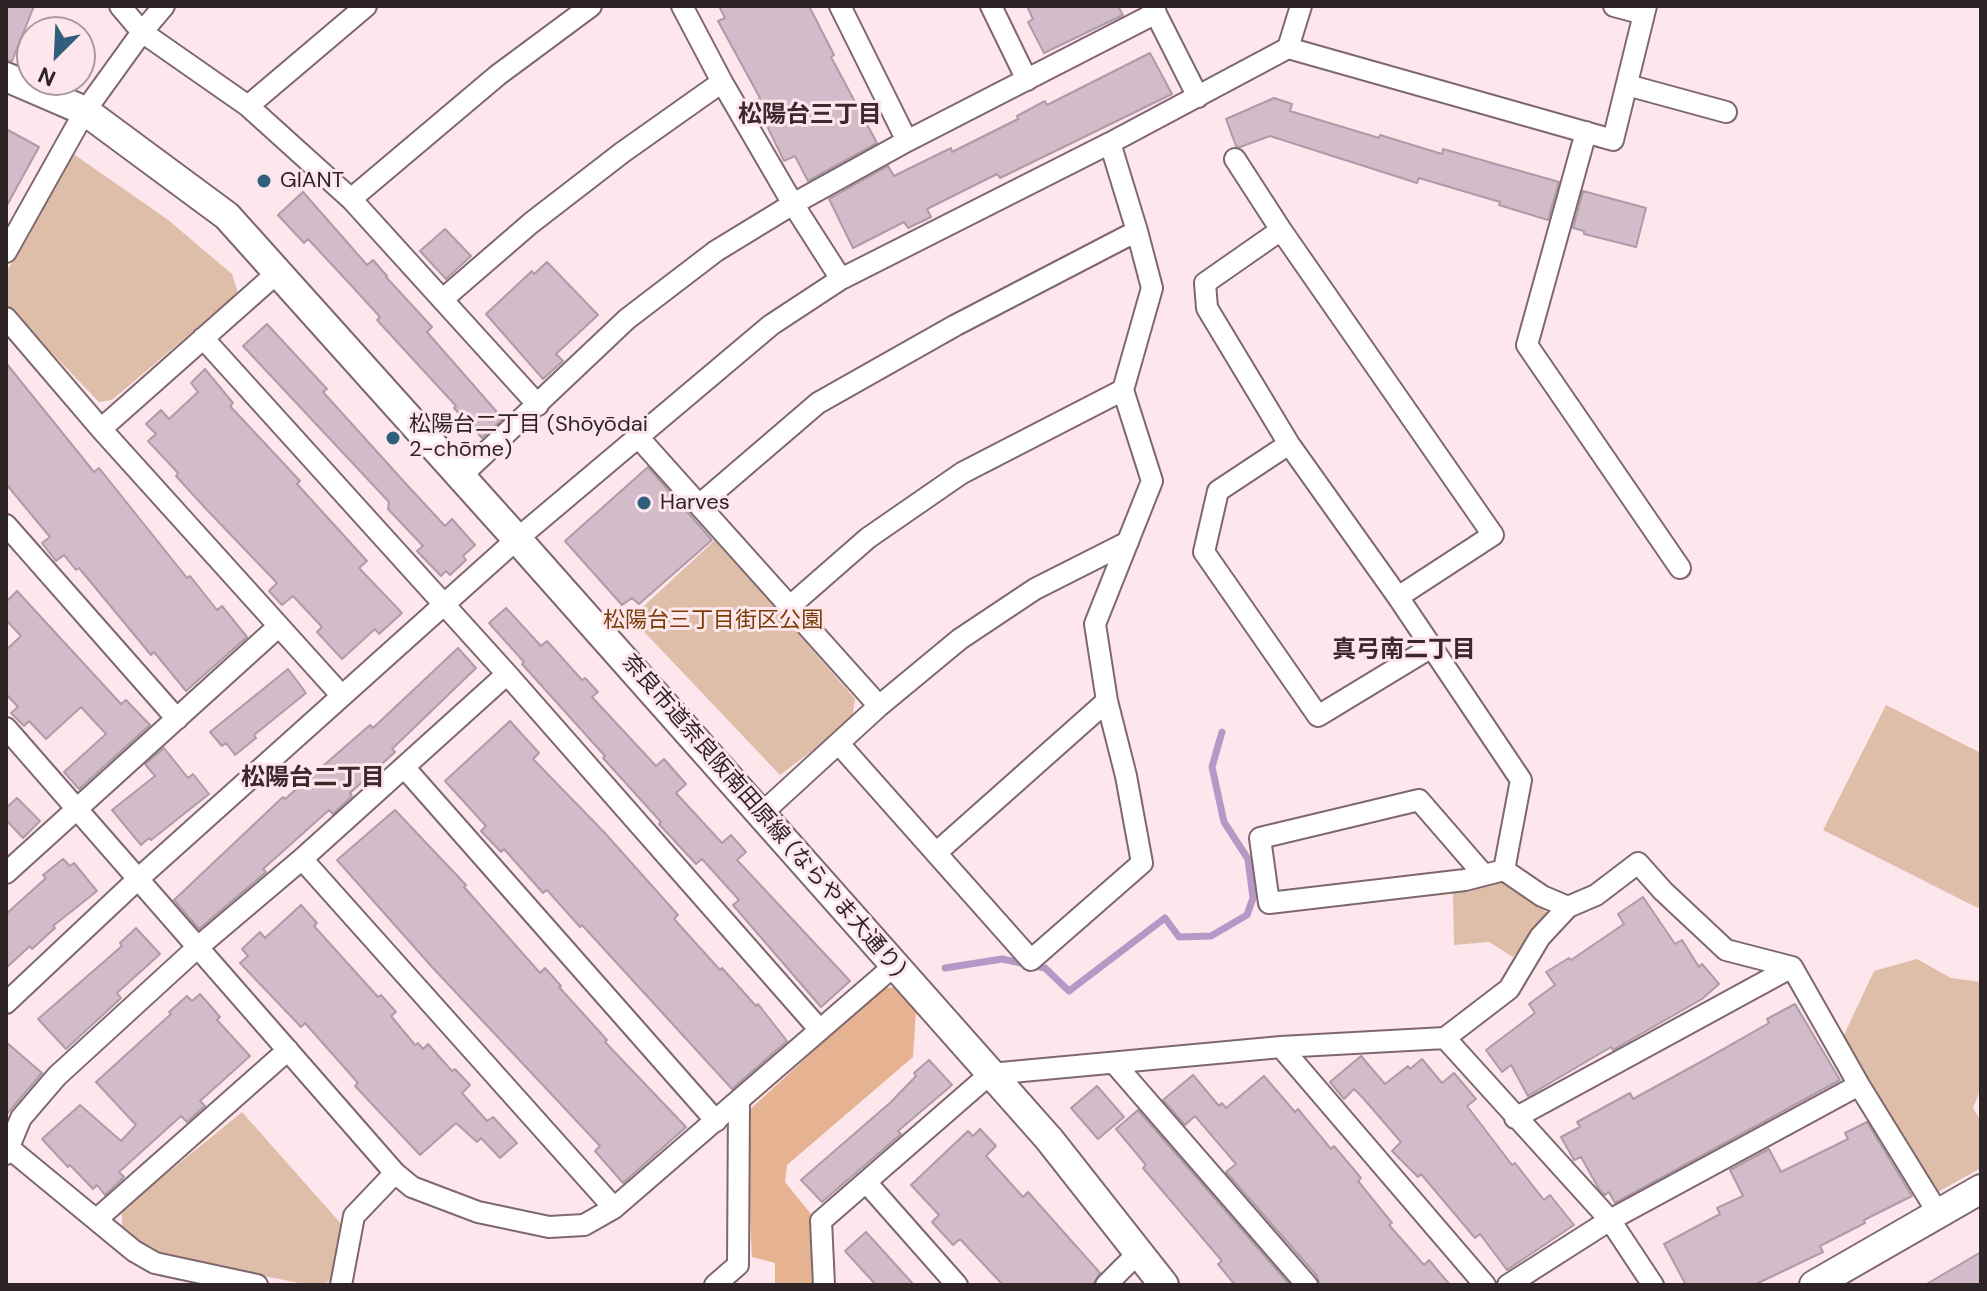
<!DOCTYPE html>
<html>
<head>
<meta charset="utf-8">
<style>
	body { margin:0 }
	#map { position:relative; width:1987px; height:1291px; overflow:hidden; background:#fde7ec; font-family:"DM Sans",sans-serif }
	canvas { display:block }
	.frame { position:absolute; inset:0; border:8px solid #2e2426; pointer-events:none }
	.north { position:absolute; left:16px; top:16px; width:80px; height:80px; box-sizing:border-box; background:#fde7ec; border:2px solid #aa999d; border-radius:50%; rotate:204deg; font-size:22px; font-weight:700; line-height:32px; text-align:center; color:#2e2426 }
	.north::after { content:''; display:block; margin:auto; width:28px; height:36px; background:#2f5f7d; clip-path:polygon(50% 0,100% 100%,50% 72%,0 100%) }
</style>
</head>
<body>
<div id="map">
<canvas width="1987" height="1291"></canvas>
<div class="frame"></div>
<div class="north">N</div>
</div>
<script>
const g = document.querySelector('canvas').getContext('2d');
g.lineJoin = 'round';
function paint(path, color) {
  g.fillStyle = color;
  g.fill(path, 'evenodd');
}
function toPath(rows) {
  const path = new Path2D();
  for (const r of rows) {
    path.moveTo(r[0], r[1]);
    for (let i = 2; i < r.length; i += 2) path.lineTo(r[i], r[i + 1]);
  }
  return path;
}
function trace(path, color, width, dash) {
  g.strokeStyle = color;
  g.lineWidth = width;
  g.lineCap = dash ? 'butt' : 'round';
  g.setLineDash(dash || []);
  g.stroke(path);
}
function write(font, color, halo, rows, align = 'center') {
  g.font = font + ' "DM Sans","Noto Sans JP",sans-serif';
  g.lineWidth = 6;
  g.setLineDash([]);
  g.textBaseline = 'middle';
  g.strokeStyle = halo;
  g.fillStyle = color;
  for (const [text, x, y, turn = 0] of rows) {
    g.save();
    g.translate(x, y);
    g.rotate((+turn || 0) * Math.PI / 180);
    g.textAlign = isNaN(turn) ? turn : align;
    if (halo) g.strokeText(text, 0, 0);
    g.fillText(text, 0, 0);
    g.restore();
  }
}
paint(toPath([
	[72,153,167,219,232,274,238,293,112,400,99,402,6,305,6,273],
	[716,539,855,699,852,721,780,775,631,618],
	[1886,705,1981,753,1981,902,1978,908,1823,830],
	[1498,877,1549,914,1513,957,1489,942,1454,945,1453,893,1471,891],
	[1917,959,1951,978,1981,982,1981,1088,1973,1108,1981,1121,1981,1168,1936,1193,1867,1085,1844,1035,1874,971],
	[242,1112,343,1226,334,1279,321,1285,309,1285,155,1254,122,1230,122,1210]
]), '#debda9');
paint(toPath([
	[897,987,916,1010,913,1057,787,1165,785,1182,815,1219,816,1285,775,1285,775,1263,752,1257,745,1114,882,988]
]), '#e5b292');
trace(toPath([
	[945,968,1002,959,1045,968,1069,991,1165,918,1179,937,1211,936,1247,915,1253,898,1248,859,1224,822,1212,767,1222,732]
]), '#b698c6', 7);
const building = toPath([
	[6,6,34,6,12,61,6,60,6,6],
	[719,6,809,6,834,55,831,57,877,143,808,181,795,156,784,161,755,101,760,98,718,21,725,18,719,6],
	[1027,6,1118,6,1123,15,1044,53,1028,22,1033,19,1027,6],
	[1150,53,1172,94,1000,178,997,174,927,209,931,217,908,228,904,222,853,248,829,199,888,166,894,176,951,148,952,152,1018,119,1017,116,1045,101,1047,105,1150,53],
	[1274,98,1292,104,1290,111,1379,138,1380,135,1442,154,1443,149,1559,182,1548,220,1499,205,1500,202,1419,178,1417,183,1270,136,1240,147,1236,146,1226,119,1274,98],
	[6,129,39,147,6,207,6,129],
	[1583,191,1646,208,1636,247,1584,234,1584,231,1573,228,1583,191],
	[303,192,367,265,373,260,387,276,386,277,432,327,427,332,503,419,482,438,454,408,456,406,377,320,380,317,349,283,308,239,304,243,278,215,303,192],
	[445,229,471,256,446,279,420,251,445,229],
	[547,262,598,315,556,354,563,361,543,379,486,314,532,271,534,274,547,262],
	[267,324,327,389,323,392,407,485,445,526,452,519,475,545,463,556,466,560,450,575,446,571,441,576,417,551,423,546,388,509,389,502,243,346,267,324],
	[6,363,94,472,99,468,187,578,190,576,217,610,222,606,247,637,186,691,154,652,151,655,79,568,76,570,64,555,56,561,42,543,50,537,6,484,6,363],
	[205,369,233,403,230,406,300,481,297,484,367,561,359,568,402,613,379,634,375,629,342,659,317,632,322,627,293,596,282,605,269,591,277,583,207,510,176,476,178,473,148,441,156,434,146,424,161,410,169,419,198,392,191,383,205,369],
	[648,467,712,540,639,604,632,598,622,605,565,541,648,467],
	[17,591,121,704,126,700,150,725,79,789,64,772,106,734,81,707,46,739,29,721,24,726,11,713,18,707,6,694,6,650,21,636,6,620,6,602,17,591],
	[506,608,541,646,547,641,582,680,585,678,598,692,592,697,656,766,664,759,686,784,676,793,722,843,731,835,746,852,737,860,850,981,821,1007,733,905,739,900,702,859,696,864,659,824,661,822,603,758,605,756,522,664,524,662,489,623,506,608],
	[458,648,476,668,392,749,395,752,350,793,352,796,333,814,329,810,263,869,266,872,199,929,174,900,283,797,285,799,370,725,373,728,458,648],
	[288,669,306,693,254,735,256,738,235,755,226,743,222,746,210,732,288,669],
	[510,721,539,753,533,759,603,831,678,915,674,919,720,970,722,968,756,1006,758,1004,787,1041,732,1089,582,925,580,927,547,890,543,893,504,849,501,852,481,831,486,826,445,781,510,721],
	[164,748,188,778,193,774,209,794,151,840,149,838,141,845,112,810,155,776,145,764,164,748],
	[17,798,40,821,23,838,6,820,6,808,17,798],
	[395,810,466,885,464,887,540,973,545,968,561,986,559,987,607,1040,605,1042,686,1127,623,1183,595,1151,600,1146,432,967,337,860,395,810],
	[63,859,70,866,74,863,97,891,53,926,55,928,32,949,30,946,6,968,6,914,46,878,43,875,63,859],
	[1643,897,1675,944,1682,940,1699,967,1702,964,1719,984,1702,999,1613,1050,1611,1047,1528,1096,1511,1065,1502,1072,1486,1050,1535,1013,1529,1004,1555,985,1546,972,1569,958,1571,960,1624,924,1618,914,1643,897],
	[301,905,317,923,314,926,378,997,381,995,396,1012,391,1016,415,1045,418,1043,423,1049,428,1044,452,1071,455,1069,470,1085,462,1093,487,1121,493,1117,517,1143,500,1158,481,1138,477,1142,456,1123,420,1155,355,1086,358,1083,305,1023,301,1027,240,963,248,956,242,949,260,932,265,938,301,905],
	[136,928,160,954,117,993,121,998,66,1049,38,1019,122,946,120,943,136,928],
	[200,994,220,1017,217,1020,250,1056,200,1101,205,1106,187,1122,181,1116,119,1172,124,1177,105,1195,97,1185,93,1189,70,1165,68,1167,42,1139,80,1105,121,1141,136,1125,96,1082,171,1014,169,1012,187,996,192,1001,200,994],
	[1795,1004,1840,1080,1615,1203,1609,1192,1605,1195,1599,1189,1581,1157,1574,1160,1561,1137,1580,1127,1577,1122,1630,1093,1633,1099,1706,1059,1769,1023,1767,1019,1795,1004],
	[6,1042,42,1073,6,1115,6,1042],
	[1361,1056,1385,1084,1408,1066,1410,1069,1422,1059,1442,1083,1454,1073,1476,1099,1467,1106,1512,1165,1515,1163,1544,1200,1550,1195,1574,1225,1507,1270,1480,1234,1475,1238,1421,1174,1418,1177,1392,1151,1401,1142,1363,1098,1354,1089,1344,1099,1330,1082,1361,1056],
	[929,1060,952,1085,898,1131,901,1134,822,1202,801,1180,891,1102,916,1076,914,1073,929,1060],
	[1193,1075,1219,1106,1222,1103,1226,1108,1264,1076,1295,1112,1298,1109,1331,1149,1334,1146,1361,1178,1358,1181,1392,1223,1389,1225,1424,1265,1429,1260,1450,1285,1320,1285,1317,1276,1226,1172,1236,1164,1195,1116,1185,1125,1163,1100,1193,1075],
	[1097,1086,1124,1117,1098,1139,1071,1108,1097,1086],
	[1138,1110,1290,1285,1235,1285,1218,1264,1222,1261,1143,1168,1146,1165,1116,1129,1138,1110],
	[1867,1122,1912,1196,1864,1220,1865,1223,1820,1246,1823,1252,1754,1285,1686,1285,1664,1244,1720,1214,1717,1208,1743,1196,1730,1170,1769,1149,1781,1172,1848,1139,1845,1133,1867,1122],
	[980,1129,996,1146,986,1156,1023,1197,1028,1192,1100,1273,1093,1285,1003,1285,960,1239,953,1245,932,1222,939,1215,911,1185,968,1131,973,1136,980,1129],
	[866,1232,914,1285,876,1285,845,1251,866,1232],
	[1981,1252,1981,1285,1925,1285,1981,1252]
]);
paint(building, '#d2bcca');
trace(building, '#af9aa8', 2);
const street = toPath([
	[120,6,142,32,248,106,351,199],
	[682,6,722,82,793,204,841,279],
	[840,6,907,141],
	[991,6,1027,80],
	[1152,6,1198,97],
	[1614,6,1644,14],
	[1288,48,1301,6],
	[1627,85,1726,112],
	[248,106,366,6],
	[1586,132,1527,345,1680,568],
	[1235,159,1281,230,1493,535,1398,597],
	[1281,230,1205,283,1207,308,1289,444,1398,597,1521,780,1504,870],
	[6,252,85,111,142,32,164,6],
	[443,299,531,223,623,152,722,82],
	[6,318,101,429,342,696],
	[203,338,507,674,820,1030],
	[538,405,351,199,498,75,591,6],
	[101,429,277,273],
	[638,437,879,706,960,639,1035,589,1128,542],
	[1289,444,1218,491,1204,552,1318,716,1430,648],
	[461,476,627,319,716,251,793,204,907,141,1156,13],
	[699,505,818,403,956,325,1137,231,1110,143],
	[6,525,177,719],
	[789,607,868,538,962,473,1123,390],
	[6,728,395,1173,412,1187,478,1212,549,1227,584,1225,614,1208,895,965],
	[840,745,1031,960,1142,863,1126,776,1107,701,1095,624,1152,481,1123,390,1152,288,1137,231],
	[404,767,716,1121],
	[761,814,879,706],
	[936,853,1107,701],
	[302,859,614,1208],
	[6,873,279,626],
	[1484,875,1419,800,1260,838,1269,903,1465,880,1504,870,1542,896,1568,907],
	[6,1003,138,879,517,539,771,325,841,279,1110,143,1288,48,1613,140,1646,6],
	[1445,1038,1509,989,1540,937,1568,907,1596,895,1638,863,1663,891,1726,950,1792,967,1859,1085,1938,1213],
	[1281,1047,1485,1285],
	[1115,1064,1307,1285],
	[1515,1118,1792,967],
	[9,1148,134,1251,155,1263,257,1285],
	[6,1154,21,1118,57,1076,198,947,302,859,507,674],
	[866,1182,957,1285],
	[97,1219,288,1050],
	[341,1285,354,1216,395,1173],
	[715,1285,738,1265,739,1102],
	[824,1285,821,1221,990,1074,1281,1047,1445,1038,1610,1220,1653,1285],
	[1106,1285,1137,1254],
	[1508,1285,1610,1220,1859,1085]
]);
const secondary = toPath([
	[6,77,85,111,227,216,517,539,1049,1139,1164,1285],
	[1814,1285,1981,1189]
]);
trace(street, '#7f686d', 24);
trace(secondary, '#7f686d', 32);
trace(street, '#fff', 20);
trace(secondary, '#fff', 28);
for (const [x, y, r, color] of [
	[264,181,8,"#2f5f7d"],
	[393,438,8,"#2f5f7d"],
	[644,503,8,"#2f5f7d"]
]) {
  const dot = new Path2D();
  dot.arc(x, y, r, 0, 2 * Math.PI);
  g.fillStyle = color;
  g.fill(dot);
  trace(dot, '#fde7ec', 3);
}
write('22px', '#2e2426', '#fde7ec', [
	["GIANT",280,181],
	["松陽台二丁目 (Shōyōdai",409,425],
	["2-chōme)",409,450],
	["Harves",660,503]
], 'left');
write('22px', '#7a3d08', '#fde7ec', [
	["松陽台三丁目街区公園",713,621]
]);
write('22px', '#2e2426', '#fde7ec', [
	["奈良市道奈良阪南田原線 (ならやま大通り)",763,816,49]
]);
write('bold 24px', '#3d292d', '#fde7ec', [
	["松陽台三丁目",810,116],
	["真弓南二丁目",1404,651],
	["松陽台二丁目",313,779]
]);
</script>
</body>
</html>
